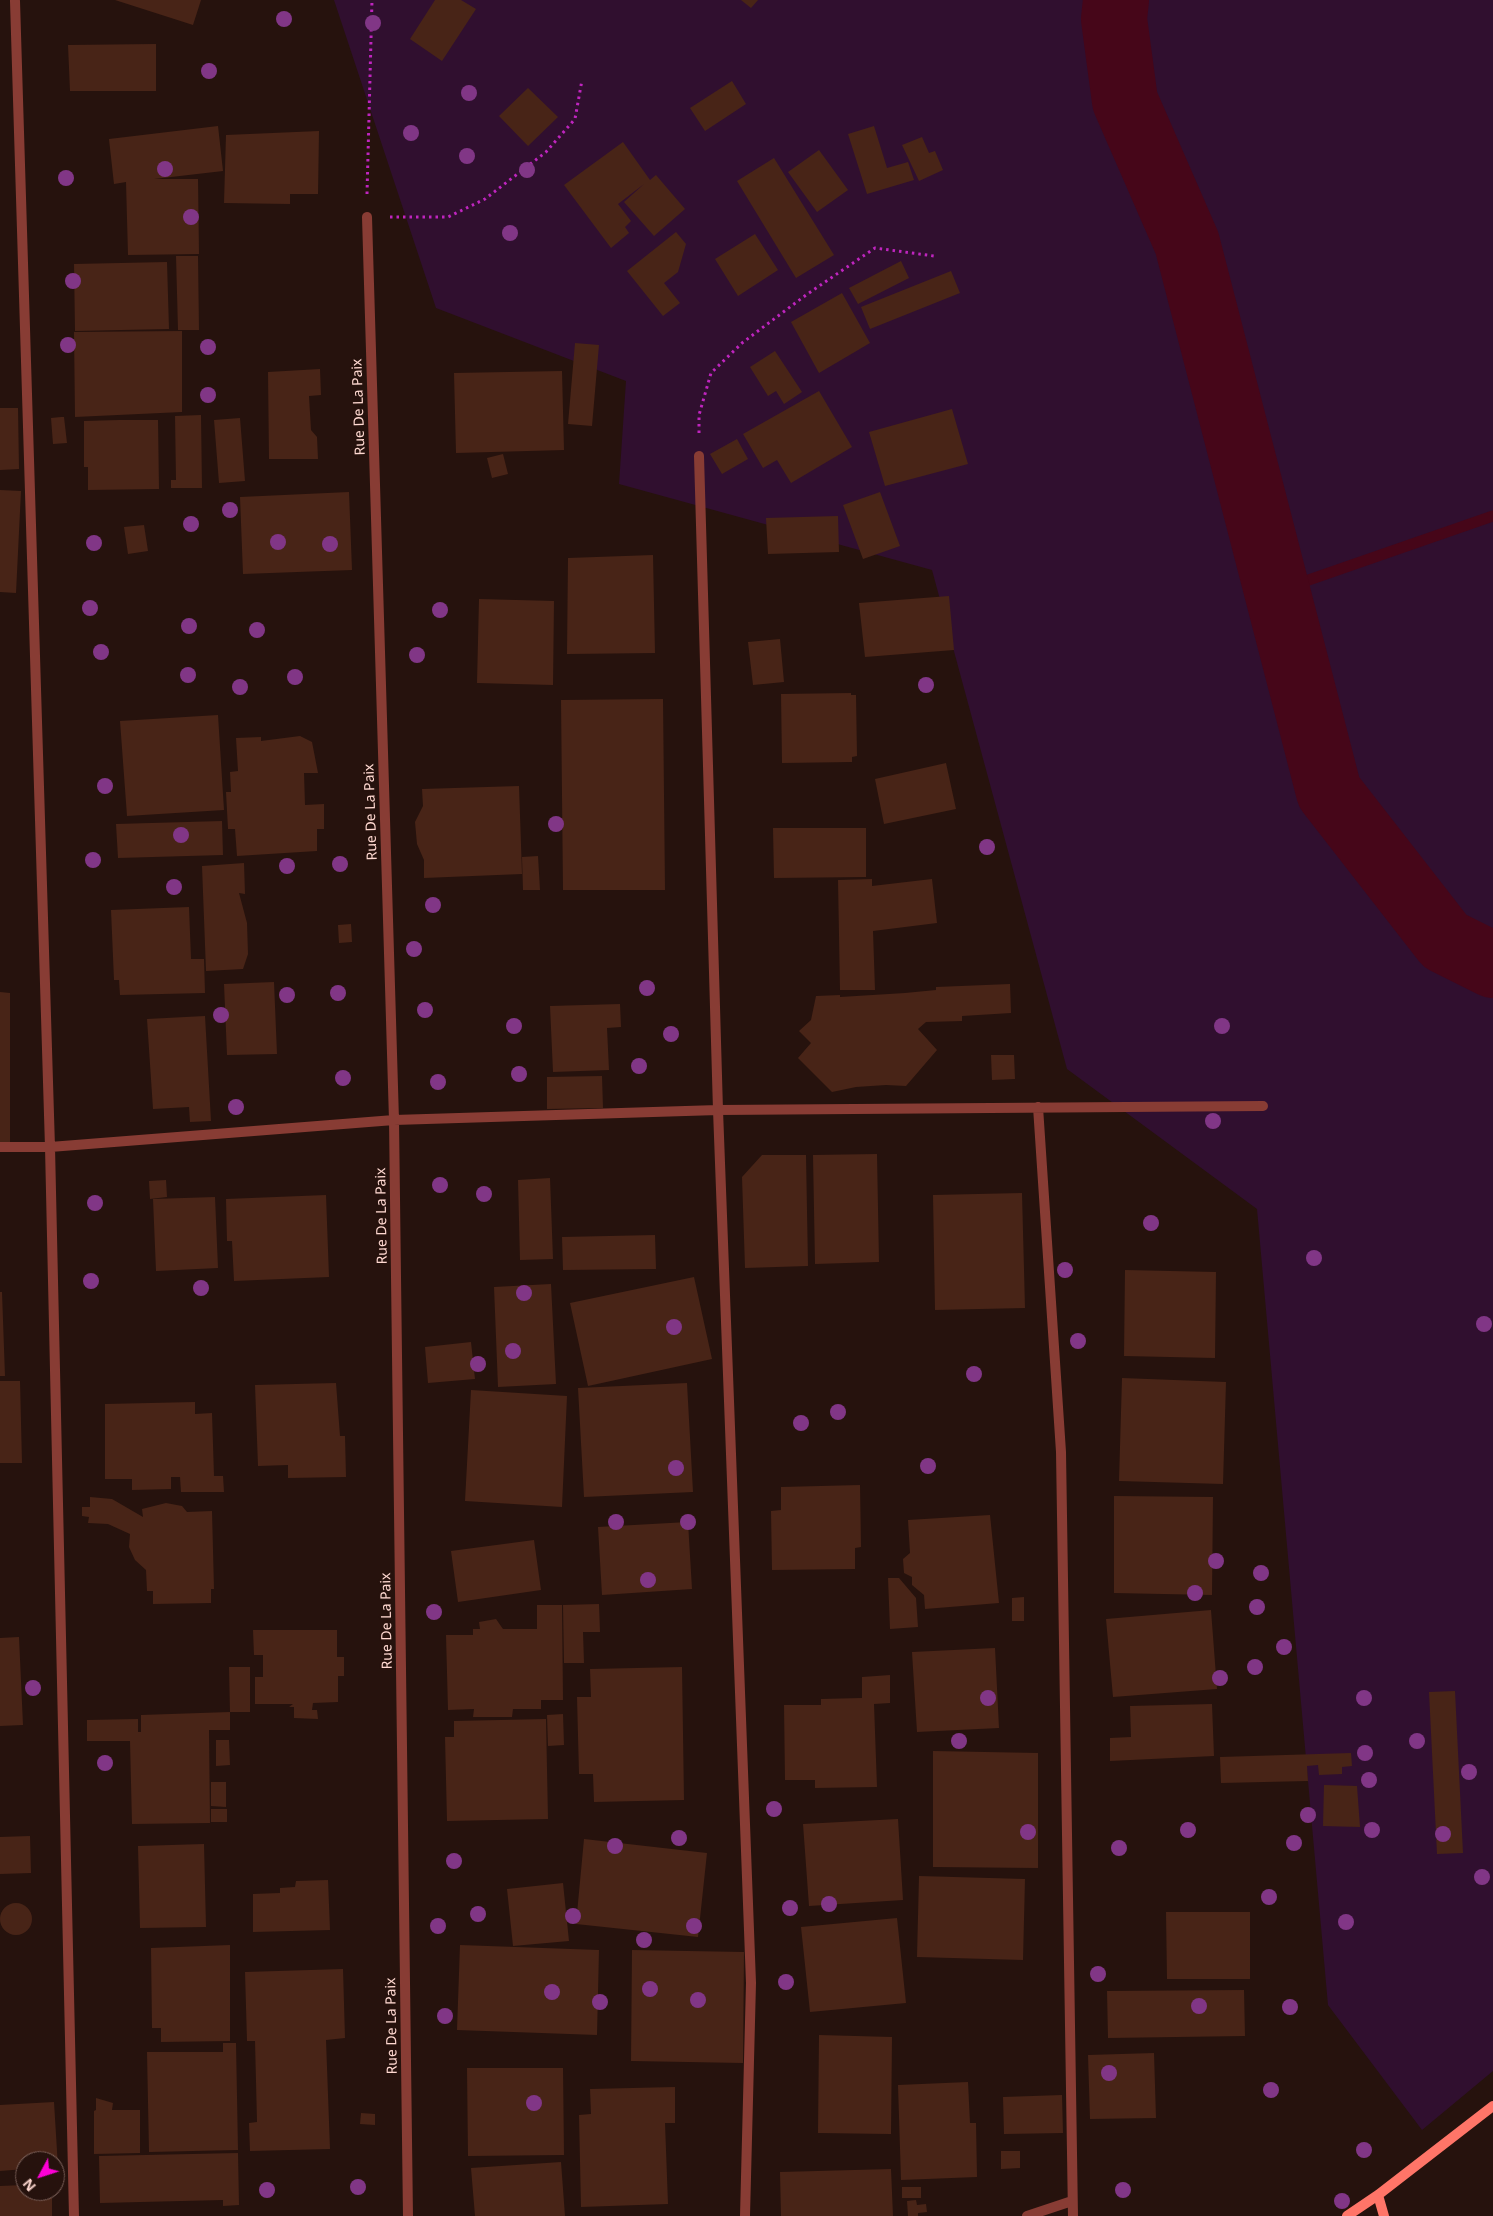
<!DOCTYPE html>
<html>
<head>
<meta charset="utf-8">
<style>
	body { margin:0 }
	#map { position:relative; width:1493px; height:2216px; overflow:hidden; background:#26120d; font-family:"Noto Sans",sans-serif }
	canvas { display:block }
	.north { position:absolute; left:15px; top:2151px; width:50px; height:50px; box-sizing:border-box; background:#26120d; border:1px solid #7d625b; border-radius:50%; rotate:230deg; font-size:14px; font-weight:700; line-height:20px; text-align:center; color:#ffd9d1 }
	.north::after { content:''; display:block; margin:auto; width:18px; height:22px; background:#fc00d5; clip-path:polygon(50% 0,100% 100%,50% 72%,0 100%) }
</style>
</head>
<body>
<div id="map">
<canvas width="1493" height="2216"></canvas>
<div class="north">N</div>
</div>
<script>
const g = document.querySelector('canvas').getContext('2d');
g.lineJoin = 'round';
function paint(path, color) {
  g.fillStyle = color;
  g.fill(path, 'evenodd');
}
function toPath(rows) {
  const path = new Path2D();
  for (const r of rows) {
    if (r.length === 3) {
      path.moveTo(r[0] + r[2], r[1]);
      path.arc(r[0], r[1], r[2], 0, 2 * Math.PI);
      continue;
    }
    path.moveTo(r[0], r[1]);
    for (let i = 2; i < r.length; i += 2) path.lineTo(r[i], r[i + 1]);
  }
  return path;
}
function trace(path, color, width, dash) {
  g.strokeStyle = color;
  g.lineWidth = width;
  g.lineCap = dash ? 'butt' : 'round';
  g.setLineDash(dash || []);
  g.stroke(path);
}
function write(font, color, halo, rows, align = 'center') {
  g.font = font + ' "Noto Sans",sans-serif';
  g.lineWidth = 4;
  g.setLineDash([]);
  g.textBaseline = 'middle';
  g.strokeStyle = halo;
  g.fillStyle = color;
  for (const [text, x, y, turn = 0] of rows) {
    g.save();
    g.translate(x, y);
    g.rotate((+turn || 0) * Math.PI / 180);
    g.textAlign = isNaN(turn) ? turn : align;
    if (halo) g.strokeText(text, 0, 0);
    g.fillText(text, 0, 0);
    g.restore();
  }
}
paint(toPath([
	[334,0,1493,0,1493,2071,1422,2130,1328,2005,1257,1209,1067,1069,932,570,619,484,626,381,436,308]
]), '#300f2f');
trace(toPath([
	[1277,591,1493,516]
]), '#460619', 11);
trace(toPath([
	[1116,0,1114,19,1125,101,1187,243,1329,792,1445,941,1493,965]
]), '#460619', 66);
paint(toPath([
	[115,0,201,0,193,25],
	[435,0,461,0,476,9,442,61,410,39],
	[741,0,758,0,751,8],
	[156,44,156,91,70,91,68,45],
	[732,81,746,104,705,131,690,108],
	[528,88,558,117,528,146,499,116],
	[218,126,223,171,154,179,198,179,199,254,128,255,126,182,114,184,109,139],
	[874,126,887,168,908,162,914,180,867,194,848,134],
	[319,131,318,194,290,194,290,204,224,203,226,135],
	[922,137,929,153,935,151,943,170,919,181,902,145],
	[623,142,650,180,656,175,685,209,654,236,624,202,644,184,618,204,631,221,625,227,629,233,611,248,564,185],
	[819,150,848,190,817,212,788,172],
	[774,158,834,255,796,278,737,181],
	[676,232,686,244,678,272,664,283,680,303,663,316,627,271],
	[755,234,778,270,738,296,715,259],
	[176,256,198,256,199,330,178,330],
	[901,261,909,278,858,304,849,288],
	[167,262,169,329,75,331,74,264],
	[951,271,960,293,870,329,861,307],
	[842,293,870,343,819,373,791,322],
	[182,331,182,412,75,417,74,332],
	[575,343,599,345,592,426,568,424],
	[775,351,802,392,784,404,776,391,768,396,750,367],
	[320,369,321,395,309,396,311,430,317,437,318,459,269,459,268,372],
	[562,371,564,450,456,453,454,373],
	[819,391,852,447,791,483,777,460,763,468,743,434],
	[0,408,18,408,19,469,0,470],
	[952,409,968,464,885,486,869,432],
	[201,415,202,488,171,488,171,480,176,480,175,416],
	[61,417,64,417,67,443,53,444,51,418],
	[240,418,245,481,219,483,214,420],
	[119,420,158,420,159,489,88,490,88,467,84,467,84,421],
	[737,439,748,459,722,474,710,454],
	[503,454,508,474,492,478,487,458],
	[0,490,21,491,16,593,0,592],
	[349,492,352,570,243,574,240,497],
	[880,492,900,546,863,559,843,505],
	[838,516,839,552,768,554,766,518],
	[144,525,148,551,128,554,124,527],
	[653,555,655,653,567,654,568,558],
	[949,596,954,650,865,657,859,603],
	[479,599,554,601,553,685,477,683],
	[780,639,784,682,753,685,748,642],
	[851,693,851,695,856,695,857,756,852,757,852,762,782,763,781,694],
	[663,699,665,890,563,890,561,700],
	[218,715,224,810,127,816,120,721],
	[300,736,312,742,318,773,304,773,305,805,324,804,324,829,317,829,317,851,237,856,235,829,228,829,226,792,231,792,230,772,238,771,236,738,261,737,261,741],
	[946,763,956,809,884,824,875,779],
	[519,786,522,874,424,878,424,860,417,844,415,822,423,806,422,789],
	[222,821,223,855,118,858,116,824],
	[773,828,866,828,866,877,774,878],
	[538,856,540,890,523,890,522,857],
	[244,863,245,894,239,893,247,923,248,954,243,969,206,971,202,866],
	[872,879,872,886,932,879,937,923,873,931,875,990,840,990,838,880],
	[189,907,191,959,204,959,205,993,120,995,119,980,114,980,111,910],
	[351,924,352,942,339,943,338,925],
	[274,982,277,1054,227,1055,224,984],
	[1010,984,1011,1013,962,1016,962,1021,926,1022,918,1029,937,1050,906,1086,886,1085,856,1087,832,1092,798,1058,811,1043,799,1031,811,1020,816,996,840,995,840,997,905,993,936,990,936,987],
	[0,992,10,993,10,1146,0,1146],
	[620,1004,621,1027,607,1028,609,1070,553,1072,550,1006],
	[205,1016,211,1121,190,1122,189,1107,153,1109,147,1019],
	[991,1055,1014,1055,1015,1079,992,1080],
	[602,1076,603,1108,547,1109,547,1077],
	[877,1154,879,1262,815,1264,813,1155],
	[762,1155,806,1155,808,1266,745,1268,742,1177],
	[550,1178,553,1259,520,1260,518,1180],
	[166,1180,167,1197,150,1199,149,1181],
	[1022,1193,1025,1308,935,1310,933,1195],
	[326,1195,329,1277,234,1281,232,1241,227,1241,226,1199],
	[215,1197,218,1268,156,1271,153,1199],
	[655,1235,656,1269,563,1270,562,1237],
	[1125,1270,1216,1272,1215,1358,1124,1356],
	[694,1277,712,1359,588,1386,570,1303],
	[551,1284,556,1384,498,1387,494,1287],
	[0,1292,2,1292,5,1376,0,1376],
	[471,1342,475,1379,428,1383,425,1347],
	[1122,1378,1226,1382,1223,1484,1119,1481],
	[0,1381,20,1381,22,1463,0,1463],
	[336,1383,340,1436,345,1436,346,1477,288,1478,288,1465,258,1466,255,1385],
	[687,1383,693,1492,584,1497,578,1388],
	[471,1390,567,1396,562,1507,465,1501],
	[195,1402,195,1414,212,1413,214,1476,223,1476,224,1492,181,1492,180,1477,171,1477,171,1489,132,1490,132,1479,105,1479,105,1404],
	[860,1485,861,1547,855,1548,855,1569,772,1570,771,1511,781,1510,781,1487],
	[1114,1496,1213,1497,1212,1595,1114,1593],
	[90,1497,112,1499,143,1517,142,1509,166,1503,182,1506,187,1512,212,1511,214,1589,211,1589,211,1603,153,1604,153,1591,147,1591,146,1570,135,1560,129,1547,130,1534,108,1524,88,1523,89,1517,82,1516,82,1507,90,1507],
	[990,1515,999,1603,925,1609,924,1595,912,1585,912,1577,904,1573,903,1559,910,1553,908,1520],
	[688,1522,692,1589,602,1595,598,1527],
	[534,1540,541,1590,458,1602,451,1551],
	[888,1578,899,1578,916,1598,918,1627,890,1629],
	[1024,1597,1024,1621,1012,1621,1012,1598],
	[599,1604,600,1632,583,1632,584,1663,564,1663,563,1605],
	[537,1605,562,1605,563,1700,541,1700,541,1709,513,1709,512,1717,473,1717,474,1709,448,1710,446,1635,473,1635,473,1629,480,1629,479,1622,496,1619,503,1629,537,1629],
	[1211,1610,1217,1689,1113,1697,1106,1619],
	[253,1630,337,1630,337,1657,344,1657,344,1676,338,1676,338,1702,313,1703,312,1710,317,1710,318,1719,294,1718,294,1707,289,1707,293,1704,255,1704,255,1677,263,1677,263,1655,254,1655],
	[19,1637,23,1725,0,1726,0,1638],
	[995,1648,999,1728,917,1732,912,1652],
	[229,1667,250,1667,250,1712,230,1712],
	[682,1667,684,1800,594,1802,593,1774,579,1774,577,1697,591,1697,590,1669],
	[890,1675,890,1703,874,1704,877,1787,815,1788,815,1780,785,1780,784,1705,821,1705,821,1699,862,1698,862,1677],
	[1455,1691,1463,1853,1437,1854,1429,1692],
	[1212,1704,1214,1756,1110,1761,1110,1738,1131,1737,1130,1706],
	[230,1712,230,1730,209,1730,210,1823,132,1824,130,1741,87,1741,87,1720,138,1719,138,1732,141,1732,141,1715],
	[563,1714,564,1745,548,1746,547,1715],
	[546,1719,548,1819,447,1821,445,1737,454,1737,454,1721],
	[216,1740,229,1740,230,1765,216,1766],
	[933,1751,1038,1753,1038,1868,933,1867],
	[1351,1753,1352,1766,1342,1767,1342,1774,1319,1775,1318,1765,1307,1766,1308,1781,1221,1783,1220,1757],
	[211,1782,226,1782,226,1807,211,1806],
	[1324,1785,1357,1786,1360,1827,1323,1826],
	[211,1809,227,1809,227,1822,211,1822],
	[898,1819,903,1900,809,1906,803,1824],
	[30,1836,31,1873,0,1874,0,1837],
	[584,1839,707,1853,698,1937,576,1924],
	[204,1844,206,1927,140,1928,138,1846],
	[919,1876,1025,1879,1023,1960,917,1957],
	[328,1880,330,1930,253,1932,253,1894,280,1893,280,1888,295,1887,296,1881],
	[563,1883,569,1941,513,1946,507,1889],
	[16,1919,16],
	[1166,1912,1250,1912,1250,1979,1167,1979],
	[897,1918,906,2003,810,2012,801,1927],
	[230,1945,230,2041,161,2042,161,2028,152,2028,151,1948],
	[460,1945,599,1950,597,2035,457,2030],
	[632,1950,744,1952,743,2063,631,2061],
	[343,1969,345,2038,326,2040,330,2149,250,2151,249,2123,257,2122,255,2041,247,2041,245,1972],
	[1244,1990,1245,2036,1108,2038,1107,1991],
	[819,2035,892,2037,891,2134,818,2133],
	[223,2043,236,2043,238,2150,149,2152,147,2052,223,2052],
	[1154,2053,1156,2118,1090,2119,1088,2055],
	[467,2068,563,2068,564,2155,468,2156],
	[968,2082,970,2123,976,2123,977,2177,901,2180,898,2085],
	[675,2087,675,2123,665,2123,668,2204,581,2207,579,2115,591,2114,590,2089],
	[1062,2095,1063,2133,1004,2134,1003,2097],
	[96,2098,113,2103,112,2110,140,2110,140,2153,94,2154,94,2111,96,2110],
	[54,2102,58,2167,55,2168,55,2161,25,2161,25,2169,0,2171,0,2105],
	[361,2113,375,2114,375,2125,360,2124],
	[1001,2151,1020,2151,1020,2168,1001,2169],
	[238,2153,239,2205,223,2206,223,2200,100,2203,99,2156],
	[561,2162,565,2216,475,2216,471,2168],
	[891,2169,893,2216,781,2216,780,2172],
	[25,2185,25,2191,52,2191,52,2216,0,2216,0,2186],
	[902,2187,921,2187,921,2198,902,2198],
	[916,2200,917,2205,926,2204,927,2212,918,2213,918,2216,908,2216,907,2201]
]), '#482417');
trace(toPath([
	[367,194,372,0],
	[390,217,448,217,485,199,546,152,575,119,582,80],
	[699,433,699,415,711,373,742,343,806,295,875,248,934,256]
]), '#bf25bf', 3, [2.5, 4]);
trace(toPath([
	[15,1,50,1147,74,2216],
	[367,217,394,1120,408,2216],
	[699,456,718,1110,751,1983,745,2216],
	[1038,1107,1061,1452,1073,2216],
	[0,1147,50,1147,394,1120,718,1110,1263,1106],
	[1027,2216,1072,2201]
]), '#883c34', 10);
trace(toPath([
	[1378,2195,1384,2216],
	[1347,2216,1378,2195,1493,2106]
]), '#ff7568', 10);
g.fillStyle = '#813686';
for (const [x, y] of [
	[284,19],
	[373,23],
	[209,71],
	[469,93],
	[411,133],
	[467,156],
	[165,169],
	[527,170],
	[66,178],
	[191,217],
	[510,233],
	[73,281],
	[68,345],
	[208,347],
	[208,395],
	[230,510],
	[191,524],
	[278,542],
	[94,543],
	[330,544],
	[90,608],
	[440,610],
	[189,626],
	[257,630],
	[101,652],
	[417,655],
	[188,675],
	[295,677],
	[926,685],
	[240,687],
	[105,786],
	[556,824],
	[181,835],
	[987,847],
	[93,860],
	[340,864],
	[287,866],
	[174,887],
	[433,905],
	[414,949],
	[647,988],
	[338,993],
	[287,995],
	[425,1010],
	[221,1015],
	[514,1026],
	[1222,1026],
	[671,1034],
	[639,1066],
	[519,1074],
	[343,1078],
	[438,1082],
	[236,1107],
	[1213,1121],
	[440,1185],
	[484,1194],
	[95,1203],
	[1151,1223],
	[1314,1258],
	[1065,1270],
	[91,1281],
	[201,1288],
	[524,1293],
	[1484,1324],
	[674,1327],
	[1078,1341],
	[513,1351],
	[478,1364],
	[974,1374],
	[838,1412],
	[801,1423],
	[928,1466],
	[676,1468],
	[616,1522],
	[688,1522],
	[1216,1561],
	[1261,1573],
	[648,1580],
	[1195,1593],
	[1257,1607],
	[434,1612],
	[1284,1647],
	[1255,1667],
	[1220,1678],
	[33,1688],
	[988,1698],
	[1364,1698],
	[959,1741],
	[1417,1741],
	[1365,1753],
	[105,1763],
	[1469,1772],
	[1369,1780],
	[774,1809],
	[1308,1815],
	[1188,1830],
	[1372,1830],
	[1028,1832],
	[1443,1834],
	[679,1838],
	[1294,1843],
	[615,1846],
	[1119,1848],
	[454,1861],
	[1482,1877],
	[1269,1897],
	[829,1904],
	[790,1908],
	[478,1914],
	[573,1916],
	[1346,1922],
	[438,1926],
	[694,1926],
	[644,1940],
	[1098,1974],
	[786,1982],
	[650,1989],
	[552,1992],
	[698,2000],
	[600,2002],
	[1199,2006],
	[1290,2007],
	[445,2016],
	[1109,2073],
	[1271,2090],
	[534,2103],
	[1364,2150],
	[358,2187],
	[267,2190],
	[1123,2190],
	[1342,2201]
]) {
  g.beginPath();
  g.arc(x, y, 8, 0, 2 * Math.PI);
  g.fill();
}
write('14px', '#ffd9d1', '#26120d', [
	["Rue De La Paix",359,407,-92],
	["Rue De La Paix",371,812,-92],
	["Rue De La Paix",382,1216,-91],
	["Rue De La Paix",387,1621,-91],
	["Rue De La Paix",392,2026,-91]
]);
</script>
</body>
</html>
